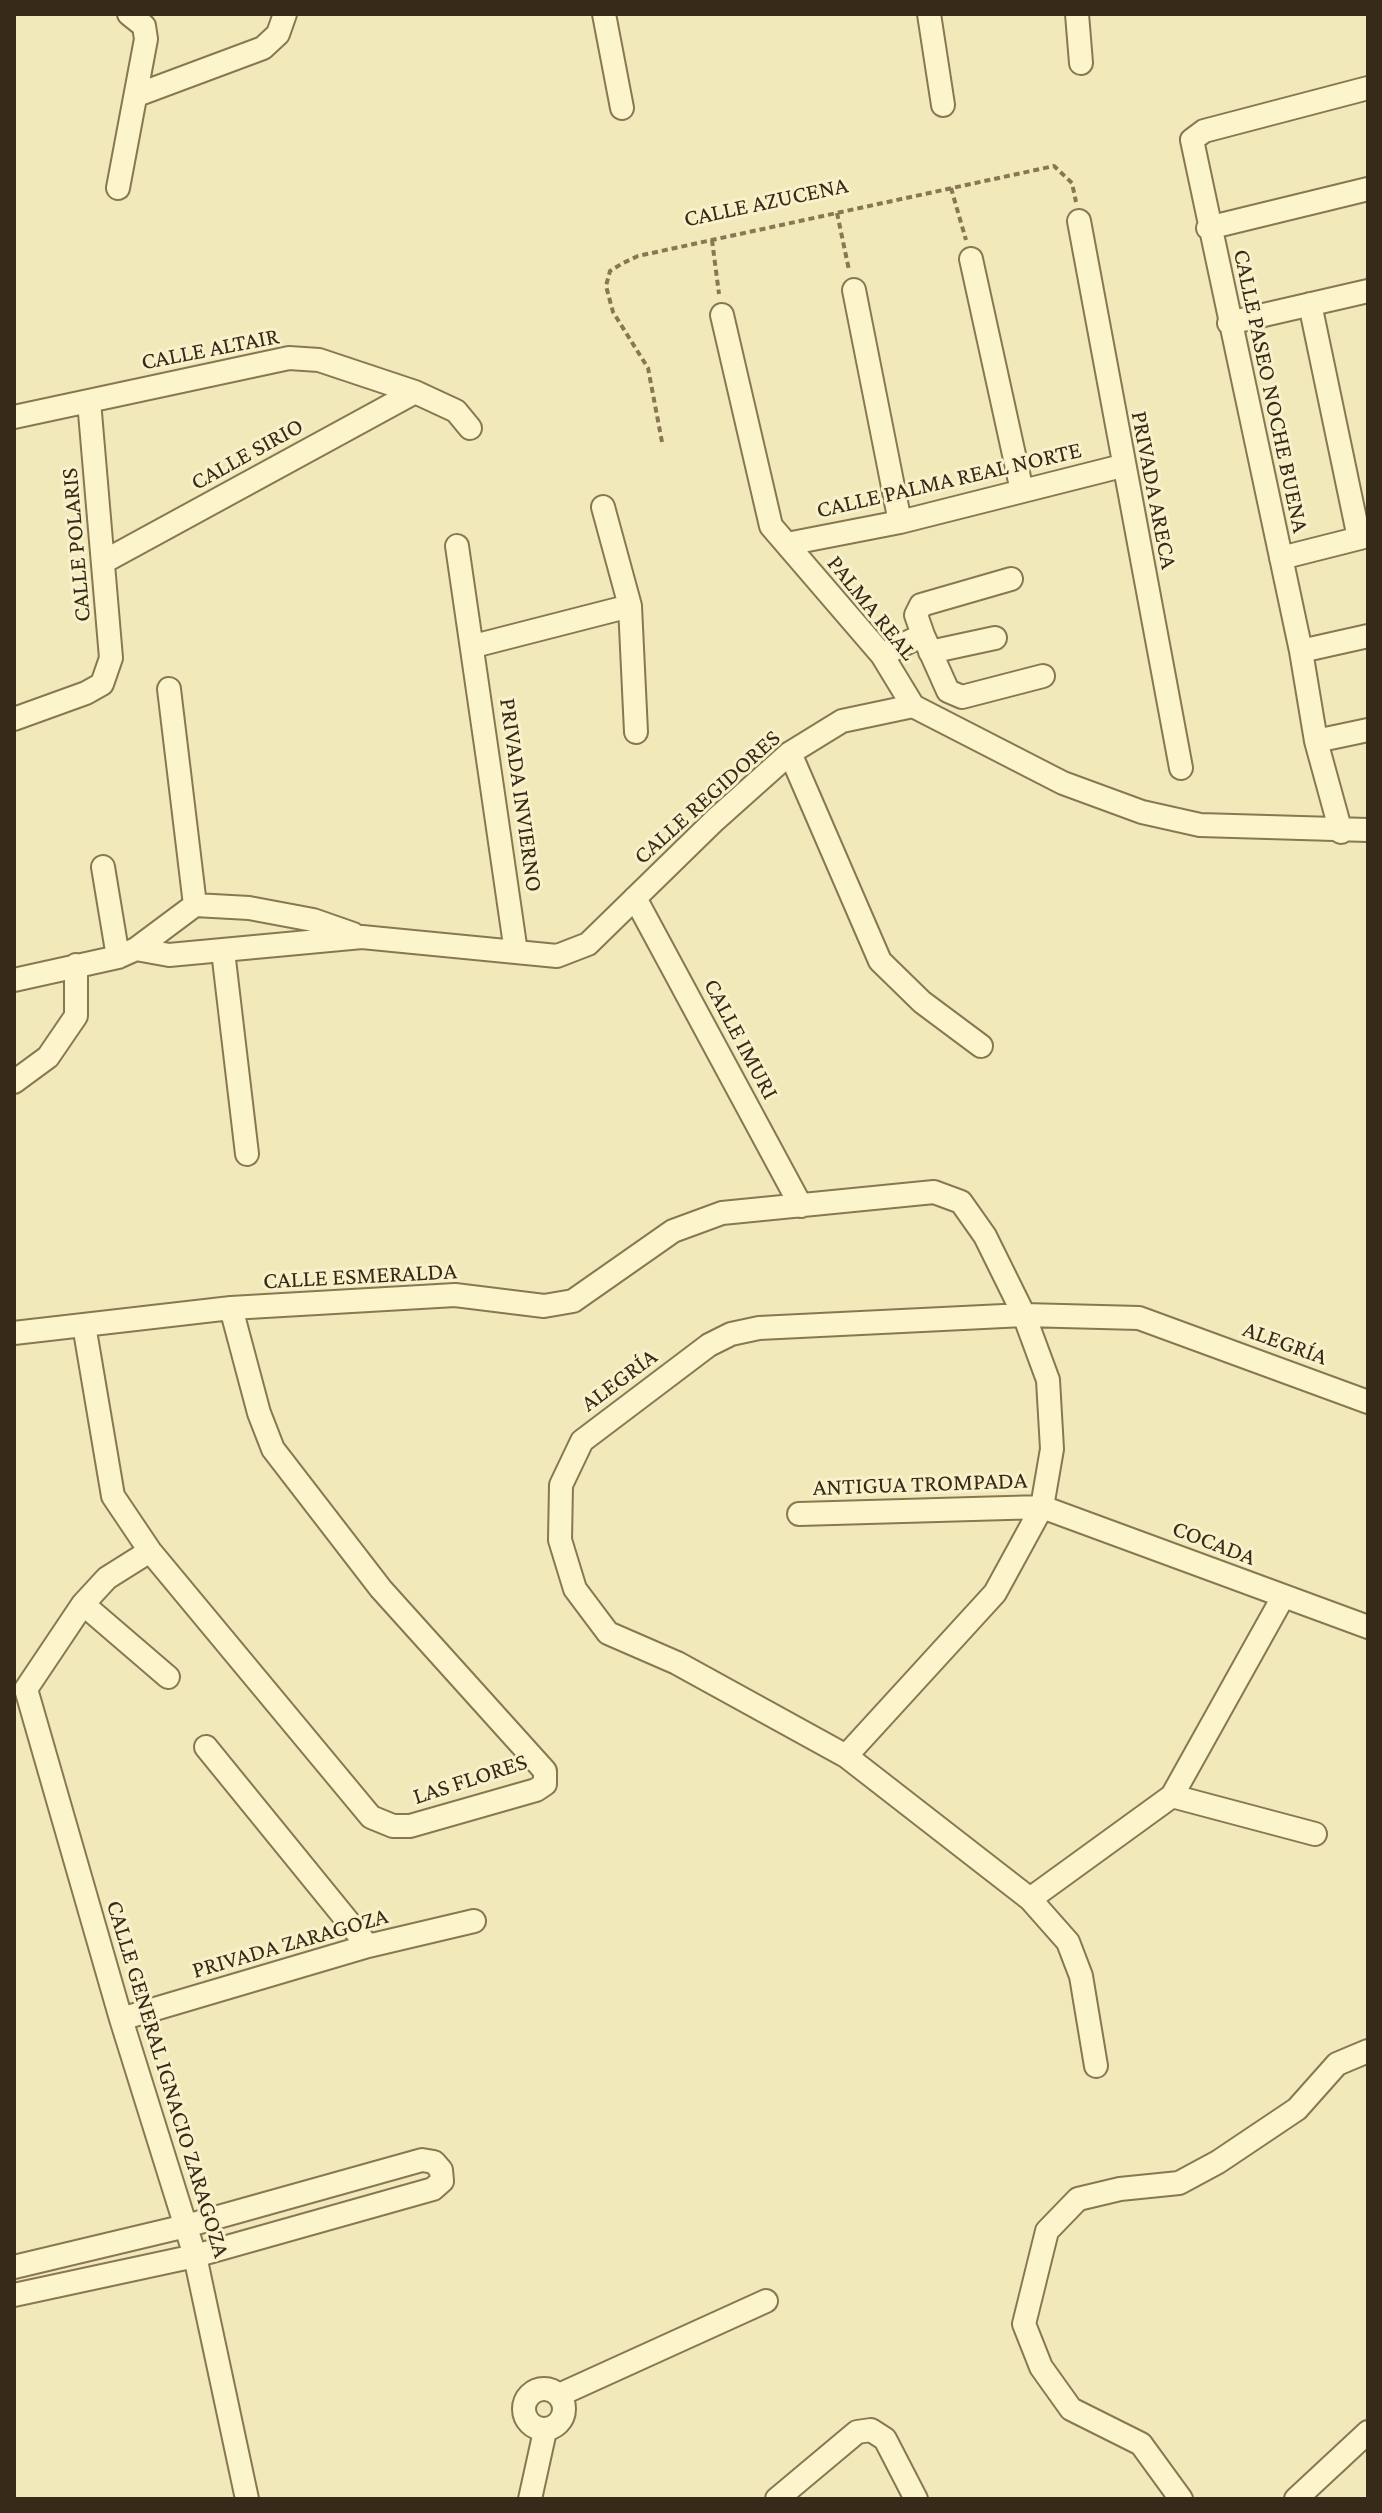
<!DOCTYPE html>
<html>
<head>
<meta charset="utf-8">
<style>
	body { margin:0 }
	#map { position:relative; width:1382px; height:2513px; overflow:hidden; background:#f1e9b9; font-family:"Crimson Pro",serif }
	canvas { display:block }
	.frame { position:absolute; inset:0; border:16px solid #362b19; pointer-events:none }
</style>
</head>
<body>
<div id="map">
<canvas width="1382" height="2513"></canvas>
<div class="frame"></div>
</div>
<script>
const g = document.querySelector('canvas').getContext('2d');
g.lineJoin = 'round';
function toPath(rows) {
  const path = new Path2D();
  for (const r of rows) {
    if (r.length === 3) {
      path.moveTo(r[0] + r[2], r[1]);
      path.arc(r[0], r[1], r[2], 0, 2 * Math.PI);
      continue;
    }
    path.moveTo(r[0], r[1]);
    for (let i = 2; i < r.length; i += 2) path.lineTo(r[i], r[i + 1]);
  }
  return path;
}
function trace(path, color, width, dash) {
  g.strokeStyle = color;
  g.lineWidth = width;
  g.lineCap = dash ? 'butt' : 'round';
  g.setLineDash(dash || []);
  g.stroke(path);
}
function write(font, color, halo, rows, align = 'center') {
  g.font = font + ' "Crimson Pro",serif';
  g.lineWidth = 6;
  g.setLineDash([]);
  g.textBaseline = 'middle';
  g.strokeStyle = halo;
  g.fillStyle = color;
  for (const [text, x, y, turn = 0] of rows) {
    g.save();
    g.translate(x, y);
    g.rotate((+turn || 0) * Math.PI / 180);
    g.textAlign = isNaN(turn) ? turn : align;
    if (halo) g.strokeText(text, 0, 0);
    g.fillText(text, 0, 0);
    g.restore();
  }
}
const minor = toPath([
	[604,14,622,108],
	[929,14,943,105],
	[1077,14,1081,63],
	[137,95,263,48,278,34,285,14],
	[118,188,146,39,144,26,129,14],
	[1079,221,1181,768],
	[1208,228,1368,189],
	[971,259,1022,491],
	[854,290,900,522],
	[1310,304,1359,538],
	[722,315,771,526,882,655,913,706],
	[1229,323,1368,291],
	[14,417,289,358,319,360,415,392,456,411,470,428],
	[603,507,630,606,636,732],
	[787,544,900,522,1122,466],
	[457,546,516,952],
	[1281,558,1368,536],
	[105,561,415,392],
	[1011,579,921,605,916,615,923,635,948,691,962,697,1043,676],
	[474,646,630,606],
	[1301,651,1368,636],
	[930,652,995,638],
	[882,655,923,635],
	[169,689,195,905],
	[14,719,86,693,102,684,111,658,89,401],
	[1316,741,1368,730],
	[790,753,880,961,922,1002,981,1046],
	[1341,832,1316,741,1301,651,1192,140,1204,131,1368,88],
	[103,867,118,957],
	[635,898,801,1206],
	[136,949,169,955,362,937,557,956,588,944,715,820,790,753,842,721,913,706,1063,783,1142,812,1200,825,1368,830],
	[223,951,247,1154],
	[14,980,118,957,136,949,195,905,249,908,313,920,353,934],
	[14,1082,48,1057,76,1016,76,965],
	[84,1325,113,1496,150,1551,371,1817,393,1826,410,1826,536,1790,545,1784,545,1771,381,1589,273,1449,259,1413,231,1308],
	[14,1333,231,1308,455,1295,544,1306,573,1301,673,1231,722,1213,934,1192,961,1202,985,1236,1024,1315,1048,1380,1052,1449,1042,1507,995,1593,846,1756],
	[799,1514,1042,1507,1368,1627],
	[83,1604,168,1677],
	[26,1689,121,2019,195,2256,247,2499],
	[26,1689,83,1604,107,1578,150,1551],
	[206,1747,368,1946],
	[1172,1796,1315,1834],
	[1030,1899,1172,1796,1283,1597],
	[121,2019,368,1946,474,1921],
	[1096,2066,1081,1976,1068,1942,1030,1899,846,1756,677,1663,608,1633,575,1589,560,1540,561,1485,582,1441,709,1345,731,1334,759,1328,1024,1315,1139,1318,1368,1402],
	[14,2267,186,2226,422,2160,434,2162,441,2170,442,2181,433,2189,195,2256,14,2295],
	[544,2409,20],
	[559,2395,766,2301],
	[530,2499,545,2431],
	[777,2499,857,2432,871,2430,885,2439,916,2499],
	[1181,2499,1141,2444,1071,2409,1041,2367,1024,2324,1047,2231,1078,2199,1120,2189,1179,2183,1218,2162,1297,2109,1337,2064,1368,2051],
	[1296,2499,1368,2432]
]);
trace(minor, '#887753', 26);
trace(toPath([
	[951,188,966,240],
	[837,213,849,270],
	[712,240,719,294],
	[662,442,648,368,613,312,606,286,610,271,623,263,638,256,1054,166,1072,183,1076,202]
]), '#887753', 4, [6, 4]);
trace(minor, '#fcf5cc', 22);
write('24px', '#362b19', '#f8f1c9', [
	["CALLE AZUCENA",766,202,-12],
	["CALLE ALTAIR",210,349,-11],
	["CALLE PASEO NOCHE BUENA",1271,391,78],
	["CALLE SIRIO",247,454,-29],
	["CALLE PALMA REAL NORTE",949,480,-13],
	["PRIVADA ARECA",1154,490,79],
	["CALLE POLARIS",76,545,-95],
	["PALMA REAL",872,608,51],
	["PRIVADA INVIERNO",521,795,82],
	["CALLE REGIDORES",707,797,-42],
	["CALLE IMURI",741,1039,62],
	["CALLE ESMERALDA",360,1276,-3],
	["ALEGRÍA",1285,1343,20],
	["ALEGRÍA",619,1380,-37],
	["ANTIGUA TROMPADA",920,1484,-2],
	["COCADA",1214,1543,21],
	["LAS FLORES",470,1779,-18],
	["PRIVADA ZARAGOZA",290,1943,-16],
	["CALLE GENERAL IGNACIO ZARAGOZA",168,2079,73]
]);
</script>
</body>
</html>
